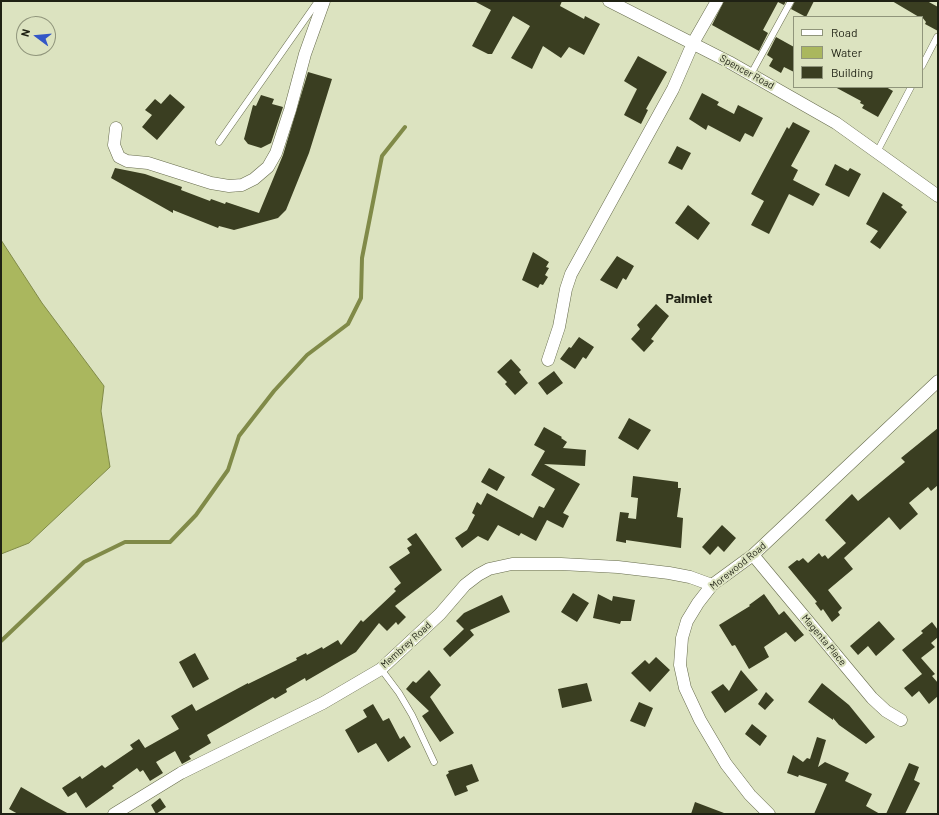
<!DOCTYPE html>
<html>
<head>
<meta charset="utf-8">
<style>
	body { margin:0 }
	#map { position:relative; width:939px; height:815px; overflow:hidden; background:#dce3c0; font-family:Barlow,sans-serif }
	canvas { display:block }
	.frame { position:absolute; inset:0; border:2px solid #1f2114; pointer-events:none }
	.legend { position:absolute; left:793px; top:16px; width:130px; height:72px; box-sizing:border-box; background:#dce3c0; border:1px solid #90957b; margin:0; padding:5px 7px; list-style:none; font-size:12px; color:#1f2114 }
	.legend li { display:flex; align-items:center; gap:8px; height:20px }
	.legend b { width:20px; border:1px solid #90957b }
	.north { position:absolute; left:16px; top:16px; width:40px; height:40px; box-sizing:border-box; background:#dce3c0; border:1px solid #90957b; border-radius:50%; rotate:286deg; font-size:11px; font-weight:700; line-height:16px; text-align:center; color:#1f2114 }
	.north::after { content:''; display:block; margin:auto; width:14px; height:18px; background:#3357c7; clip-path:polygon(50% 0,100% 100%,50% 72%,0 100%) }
</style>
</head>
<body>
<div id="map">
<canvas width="939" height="815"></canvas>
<div class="frame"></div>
<ul class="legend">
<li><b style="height:5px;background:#fff"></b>Road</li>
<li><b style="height:11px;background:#aab75e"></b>Water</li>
<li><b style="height:11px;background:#3a3e21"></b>Building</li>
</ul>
<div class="north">N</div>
</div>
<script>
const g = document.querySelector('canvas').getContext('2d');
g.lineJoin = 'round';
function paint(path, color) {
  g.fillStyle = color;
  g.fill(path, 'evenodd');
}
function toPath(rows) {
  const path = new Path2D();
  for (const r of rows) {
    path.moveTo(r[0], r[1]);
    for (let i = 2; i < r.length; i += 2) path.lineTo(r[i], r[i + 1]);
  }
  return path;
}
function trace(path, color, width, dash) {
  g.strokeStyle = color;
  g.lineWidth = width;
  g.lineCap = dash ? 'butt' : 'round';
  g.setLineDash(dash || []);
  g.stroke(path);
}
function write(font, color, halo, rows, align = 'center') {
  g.font = font + ' Barlow,sans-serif';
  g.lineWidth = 4;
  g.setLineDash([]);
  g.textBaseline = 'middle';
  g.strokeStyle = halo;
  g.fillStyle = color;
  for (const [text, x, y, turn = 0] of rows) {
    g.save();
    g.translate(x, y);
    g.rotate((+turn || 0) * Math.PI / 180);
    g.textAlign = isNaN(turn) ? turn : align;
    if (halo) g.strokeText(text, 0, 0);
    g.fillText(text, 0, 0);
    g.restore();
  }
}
const water = toPath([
	[1,240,42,303,104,386,101,411,110,467,29,543,1,554,1,240]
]);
paint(water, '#aab75e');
trace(water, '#808a48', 1);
trace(toPath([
	[1,641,84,562,125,542,170,542,196,515,228,470,239,436,274,391,307,355,348,324,361,298,362,258,382,156,405,127]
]), '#808a48', 4);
paint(toPath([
	[474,1,562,1,560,6,584,19,585,16,600,24,584,55,569,47,561,58,543,46,532,69,511,58,530,26,513,16,492,54,488,54,472,46,491,10],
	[724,1,786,1,784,5,778,2,763,30,768,33,759,51,712,25],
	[795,1,814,1,806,17,791,9],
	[892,1,927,1,938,7,938,31,925,24,926,22,922,17,919,17],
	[776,37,794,47,794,72,784,67,781,73,769,66,773,59,767,55],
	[638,56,667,72,646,109,648,110,641,124,624,115,637,89,624,81],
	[308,72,332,79,309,153,286,210,278,218,234,230,219,226,218,228,173,210,173,213,111,178,115,168,145,174,182,187,181,190,210,201,211,199,225,204,226,202,259,213,283,155],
	[835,87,886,87,893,91,878,117,862,108,864,105,860,103,861,101],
	[702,93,719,102,717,105,734,114,738,105,763,118,753,137,745,133,740,142,708,125,706,130,689,119],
	[170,94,185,107,157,140,142,127,152,115,145,110,155,99,161,104],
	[261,95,274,99,272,104,283,107,271,143,261,148,248,144,244,139,253,105,256,106],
	[793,122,810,131,791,166,798,170,793,180,820,194,813,206,789,194,769,234,751,225,764,201,751,194,787,127,789,129],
	[677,146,691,153,682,170,668,163],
	[835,164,848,171,850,168,861,174,849,197,825,185],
	[883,192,903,205,901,207,907,212,880,249,870,242,878,231,866,224],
	[688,205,710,223,698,240,675,223],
	[533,252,549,262,546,267,549,268,545,275,548,277,543,285,540,284,538,288,522,280],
	[617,256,634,266,626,280,623,278,617,289,600,280],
	[656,304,669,316,651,339,654,341,644,352,631,339,640,329,637,325],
	[579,337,594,347,586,359,583,357,575,369,560,359,569,347,571,348],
	[511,359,521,370,519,372,528,383,515,395,505,384,507,382,497,372],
	[554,371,563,383,547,395,538,383],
	[629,418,651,430,638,450,618,438],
	[544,427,562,437,561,438,567,442,563,448,586,450,585,466,544,464,580,484,563,513,569,516,563,528,547,520,536,541,521,533,519,536,498,525,488,541,478,536,462,548,455,538,467,530,475,515,472,513,477,502,481,505,487,493,533,518,539,506,544,508,555,489,531,475,545,451,534,445],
	[938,428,938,485,931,491,928,487,909,503,918,514,900,530,889,517,844,558,853,569,828,590,842,608,838,612,840,615,832,622,823,609,821,611,815,603,817,602,788,567,797,560,799,561,803,558,808,563,819,553,822,557,825,555,828,559,846,543,825,520,852,494,858,501,905,462,901,458],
	[489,468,505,477,497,491,481,482],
	[633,476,678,482,678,488,681,488,677,517,683,518,681,548,626,540,626,543,616,541,620,512,629,513,628,518,636,519,638,498,631,497],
	[722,525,736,538,724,552,718,546,710,555,702,547],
	[416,533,442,570,395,606,406,617,398,625,396,622,387,631,379,623,356,652,306,681,305,678,286,689,287,692,275,699,273,697,207,735,211,743,189,756,191,759,182,764,175,751,156,762,163,773,150,781,143,770,140,772,137,768,112,786,114,788,86,808,76,792,68,797,62,788,80,776,82,779,102,765,105,768,133,749,130,745,139,739,145,748,179,729,171,716,192,704,196,711,248,683,248,684,297,660,296,658,306,653,307,655,322,647,323,649,338,640,341,645,361,620,363,622,396,591,394,589,401,583,389,567,410,553,407,548,412,545,407,539],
	[573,593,589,603,577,622,561,612],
	[598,594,612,601,613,596,635,600,631,621,621,621,620,624,593,618],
	[764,594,779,615,784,611,804,635,795,642,786,632,764,647,769,657,749,669,735,645,732,646,719,625,750,606,749,605],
	[502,595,510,612,470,630,474,635,450,657,443,649,464,629,456,621,464,613],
	[879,621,895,639,876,656,868,646,858,655,850,646],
	[932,622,938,630,938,637,931,643,935,647,921,658,935,674,932,676,938,683,938,696,929,704,919,691,912,697,904,688,922,674,902,650,923,633,921,631],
	[195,653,209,679,193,688,179,662],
	[656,657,670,670,650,692,631,673,645,660,649,664],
	[429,670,441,685,430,697,454,733,440,742,422,716,429,711,406,689,413,681,416,683],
	[741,670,758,690,725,713,711,692,723,684,729,691],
	[587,683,592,701,562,708,558,689],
	[822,683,849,705,875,737,866,744,839,725,833,718,833,720,808,702],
	[766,692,774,700,765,710,758,704],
	[639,702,653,708,645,727,630,721],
	[373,704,383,721,389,718,400,739,404,736,411,747,388,762,376,743,358,753,345,730,367,717,363,710],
	[752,724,767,736,760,746,745,734],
	[817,737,826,740,818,767,825,762,849,773,845,781,872,794,866,806,880,814,814,814,827,784,799,775,798,777,787,773,793,755,803,762,807,758,810,759],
	[909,763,919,767,914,780,920,783,905,814,886,814],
	[472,764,479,781,466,786,468,791,455,796,446,775,449,773,448,771],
	[21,787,47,802,69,814,18,814,9,809],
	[160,798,166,807,156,814,151,805],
	[695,802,724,813,724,814,691,814]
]), '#3a3e21');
const service = toPath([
	[922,66,937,37],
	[751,74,791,1],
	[219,142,318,1],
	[877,152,911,87],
	[381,669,399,693,412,715,434,762]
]);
const minor = toPath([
	[609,1,729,62,836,123,938,196],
	[116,128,114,145,119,157,127,161,148,163,211,183,229,186,242,185,254,179,268,167,276,153,290,110,305,54,324,1],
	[548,360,559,327,566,289,571,274,673,89,693,43,717,1],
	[753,555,872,698,886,711,901,720],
	[114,814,181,773,323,703,381,669,440,614,465,585,478,575,489,569,512,564,561,564,618,567,669,573,690,577,712,585],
	[769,814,750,795,726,764,700,720,685,688,680,665,682,638,687,621,698,603,712,585,753,555,938,381]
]);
trace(service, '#666b4c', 7);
trace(minor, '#666b4c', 13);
trace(service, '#fff', 6);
trace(minor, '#fff', 12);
write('10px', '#1f2114', '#dce3c0', [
	["Spencer Road",747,72,29],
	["Morewood Road",738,566,-39],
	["Magenta Place",824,640,50],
	["Membrey Road",406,645,-42]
]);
write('bold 14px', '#1f2114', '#dce3c0', [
	["Palmiet",689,298]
]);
</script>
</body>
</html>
